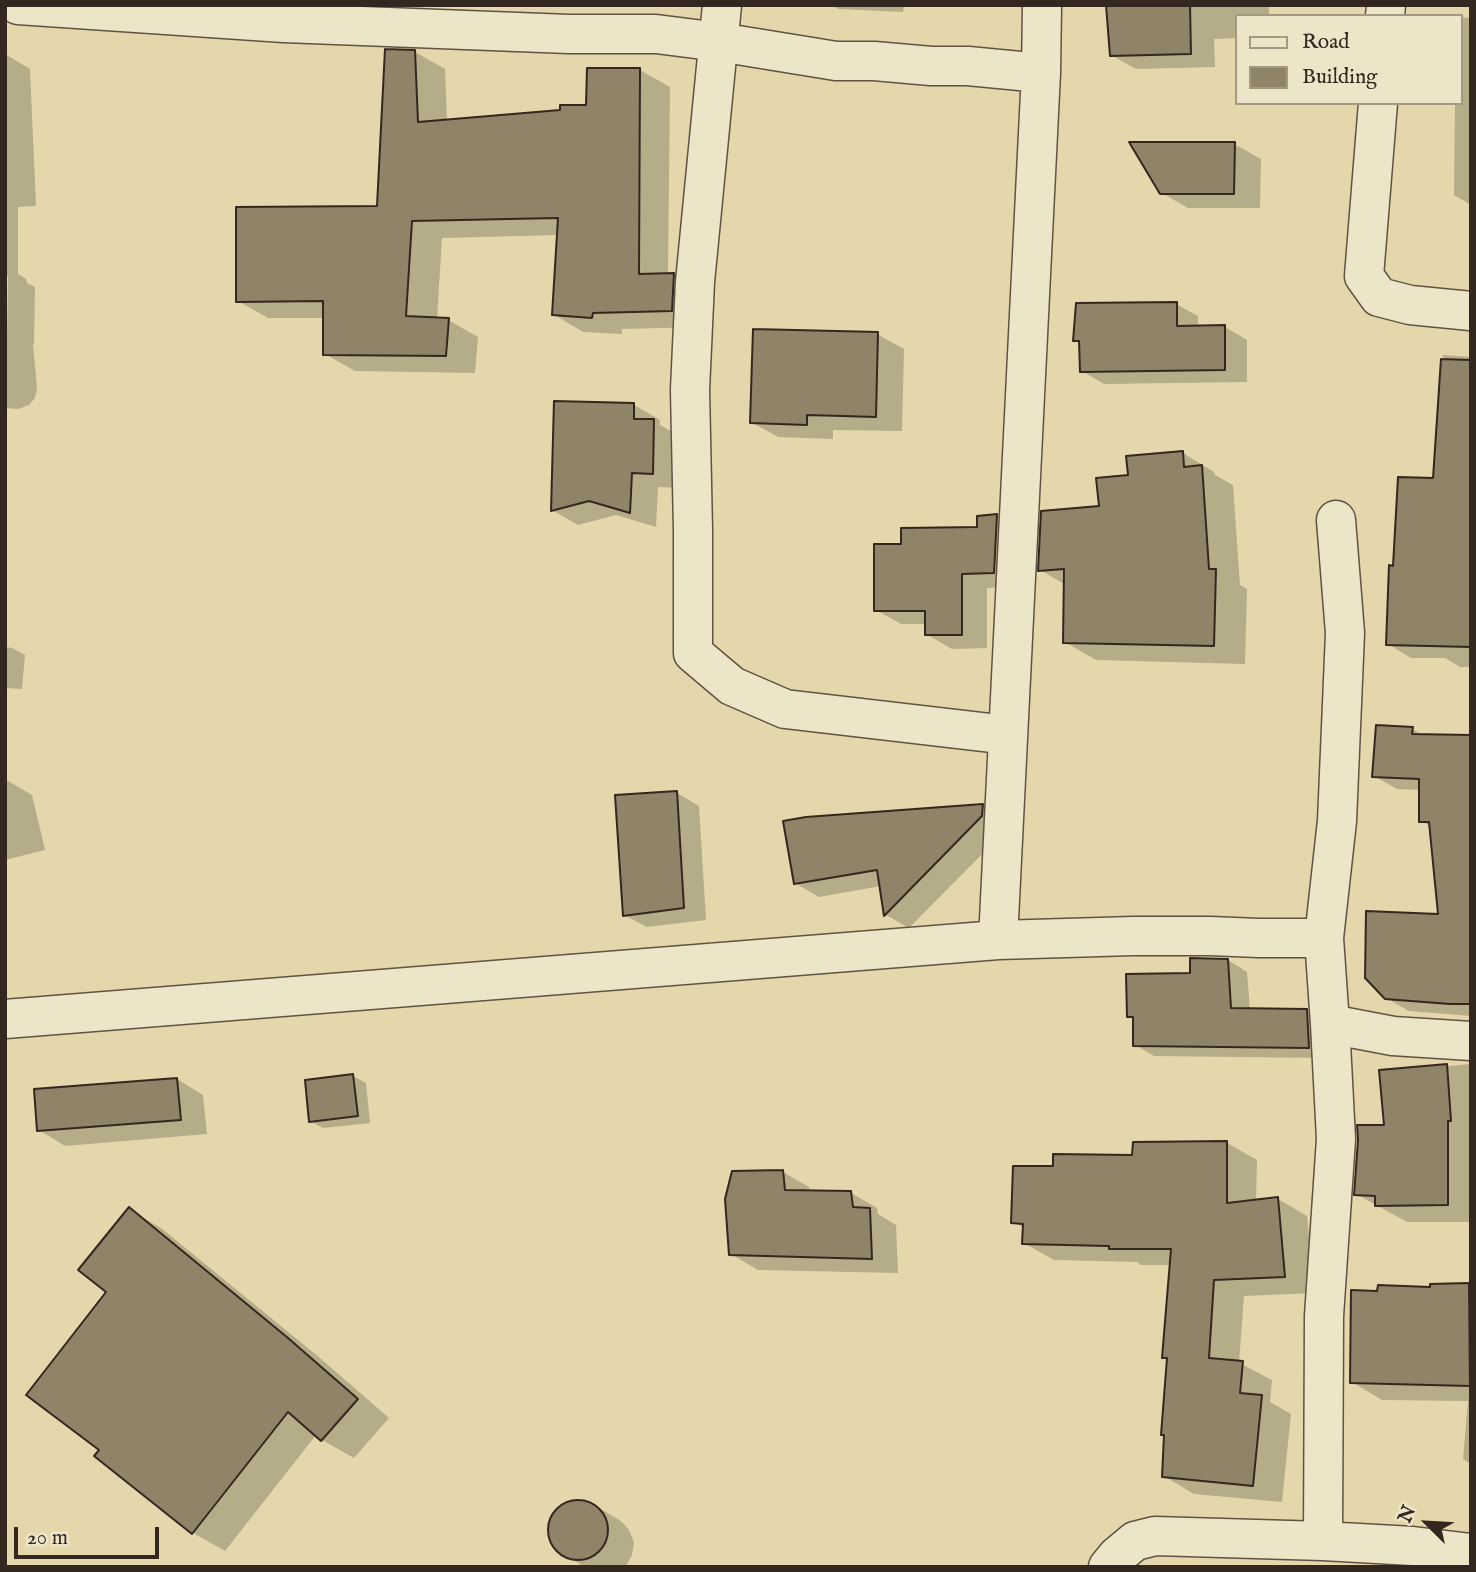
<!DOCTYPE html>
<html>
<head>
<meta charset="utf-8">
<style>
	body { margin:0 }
	#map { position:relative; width:1476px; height:1572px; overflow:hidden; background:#e3d7ab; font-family:"IM FELL English",serif }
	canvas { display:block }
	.frame { position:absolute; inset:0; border:7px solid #342720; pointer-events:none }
	.legend { position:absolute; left:1235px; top:14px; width:228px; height:91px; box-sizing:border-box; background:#ede5c8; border:2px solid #a39985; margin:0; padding:9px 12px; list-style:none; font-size:21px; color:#342720 }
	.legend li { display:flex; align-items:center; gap:14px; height:35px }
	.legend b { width:35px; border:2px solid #a39985 }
	.north { position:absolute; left:1392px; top:1488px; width:70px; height:70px; -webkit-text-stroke:5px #ede5c8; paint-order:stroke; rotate:294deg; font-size:19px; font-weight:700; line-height:28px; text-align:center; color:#342720 }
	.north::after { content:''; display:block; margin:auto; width:24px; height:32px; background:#342720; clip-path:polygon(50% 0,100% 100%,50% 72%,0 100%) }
	.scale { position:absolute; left:14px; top:1527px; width:145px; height:32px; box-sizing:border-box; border:4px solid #342720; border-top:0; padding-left:9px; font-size:21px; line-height:24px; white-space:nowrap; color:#342720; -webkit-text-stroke:5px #ede5c8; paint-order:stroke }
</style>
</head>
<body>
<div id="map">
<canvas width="1476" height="1572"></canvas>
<div class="frame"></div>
<ul class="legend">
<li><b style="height:9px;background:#ede5c8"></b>Road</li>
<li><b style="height:19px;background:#8f8368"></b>Building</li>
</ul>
<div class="north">N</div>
<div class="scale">20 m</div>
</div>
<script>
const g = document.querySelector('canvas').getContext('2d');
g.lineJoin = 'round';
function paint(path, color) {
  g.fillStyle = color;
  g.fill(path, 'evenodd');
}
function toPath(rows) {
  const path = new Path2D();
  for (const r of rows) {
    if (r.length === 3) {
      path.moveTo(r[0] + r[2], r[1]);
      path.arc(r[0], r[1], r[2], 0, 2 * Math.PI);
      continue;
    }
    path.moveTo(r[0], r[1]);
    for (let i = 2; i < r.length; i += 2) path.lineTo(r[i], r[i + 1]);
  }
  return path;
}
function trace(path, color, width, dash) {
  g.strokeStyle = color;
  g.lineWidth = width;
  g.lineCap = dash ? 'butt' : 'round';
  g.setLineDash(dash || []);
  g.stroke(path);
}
paint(toPath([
	[832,5,904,5,903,12,838,9],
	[1109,5,1269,5,1269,16,1236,16,1236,38,1214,39,1215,67,1136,69,1111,55],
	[1460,17,1471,18,1471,205,1454,195,1455,103,1460,103],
	[415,52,445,69,447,121,562,112,588,107,640,70,670,87,668,275,673,275,703,292,701,327,622,329,622,334,583,332,553,314,559,235,442,238,437,319,448,320,478,337,475,373,355,371,325,354,325,318,268,318,238,301,378,208],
	[5,54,30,69,36,206,18,207,18,274,26,279,27,283,35,287,34,344,33,344,37,388,35,398,29,405,18,409,5,408,5,337,7,337,8,276,5,276],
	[1234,144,1261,159,1260,208,1188,208,1162,193],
	[1176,304,1198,316,1198,327,1225,327,1247,340,1247,382,1104,384,1082,371,1081,343,1075,340],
	[877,334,904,349,902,431,833,430,833,439,778,437,751,422],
	[1443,355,1471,357,1471,667,1460,667,1445,658,1411,658,1388,644,1394,567,1434,480],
	[634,405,660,420,660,425,680,436,679,488,658,487,656,527,616,515,578,525,552,510],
	[1183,453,1214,472,1215,475,1233,485,1240,585,1247,589,1245,664,1096,660,1065,642,1066,585,1040,570,1129,477],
	[997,516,1022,531,1019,586,987,588,987,648,952,649,926,634,927,624,901,624,876,610],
	[5,647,12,648,25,655,22,689,5,688],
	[1412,729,1425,736,1471,737,1471,1016,1409,1011,1386,998,1440,916,1432,827,1421,821,1421,790,1397,789,1374,776],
	[8,781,32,795,45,850,5,860,5,782],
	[677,793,699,806,706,920,647,927,624,915],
	[982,805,1006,819,1006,830,909,928,886,915,881,886,819,897,795,883],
	[1228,960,1247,972,1250,1010,1307,1011,1326,1022,1328,1058,1154,1056,1135,1045,1135,1019,1129,1016,1192,974],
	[1471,1064,1471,1222,1407,1222,1356,1194,1386,1127,1381,1072],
	[353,1076,366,1083,370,1123,323,1128,310,1121],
	[177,1079,203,1095,207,1134,65,1146,39,1130],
	[1227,1143,1257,1160,1256,1202,1278,1199,1307,1216,1315,1293,1244,1296,1239,1363,1272,1380,1270,1402,1291,1414,1282,1502,1194,1494,1164,1476,1166,1436,1162,1434,1168,1360,1164,1357,1171,1265,1141,1265,1137,1262,1054,1260,1024,1243,1025,1228,1013,1222,1055,1168],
	[783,1172,809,1187,810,1192,851,1193,877,1208,878,1214,896,1225,898,1273,758,1270,731,1254],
	[129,1210,161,1228,320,1358,389,1418,354,1458,322,1440,316,1435,225,1551,193,1533,101,1450,109,1292],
	[1471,1285,1471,1464,1463,1459,1468,1401,1382,1400,1352,1382,1432,1289,1431,1286],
	[581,1502,594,1505,621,1521,629,1530,634,1542,632,1555,626,1566,585,1567,563,1554,554,1545,549,1533,551,1521,558,1509,569,1503]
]), '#0003');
const building = toPath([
	[1106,5,1190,5,1191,54,1110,56,1106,5],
	[385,49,415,50,418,122,560,110,560,105,586,105,587,68,640,68,639,274,674,273,672,311,593,313,592,318,552,315,558,218,412,221,406,316,449,318,446,356,323,355,323,301,236,302,236,207,377,206,385,49],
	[1129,142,1235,142,1234,194,1160,194,1129,142],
	[1177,302,1177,326,1225,325,1225,370,1080,372,1079,341,1073,341,1076,303,1177,302],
	[753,329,878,332,876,417,807,415,807,425,750,423,753,329],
	[1441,359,1471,360,1471,647,1386,645,1389,565,1393,566,1398,477,1433,478,1441,359],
	[554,401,634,403,634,419,654,419,653,474,632,473,630,513,589,501,551,511,554,401],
	[1183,451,1184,467,1202,465,1209,569,1216,569,1214,646,1063,643,1064,569,1038,571,1041,511,1099,506,1096,478,1128,475,1126,456,1183,451],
	[997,514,994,573,962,574,962,635,925,635,925,611,874,611,874,544,901,544,901,528,977,527,977,516,997,514],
	[1376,725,1413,727,1412,734,1471,735,1471,1004,1450,1004,1385,999,1365,978,1366,911,1438,914,1429,822,1419,822,1419,779,1372,777,1376,725],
	[677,791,684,908,623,916,615,795,677,791],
	[983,804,982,816,884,916,877,870,794,884,783,821,806,817,983,804],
	[1190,958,1228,959,1231,1008,1307,1009,1309,1048,1133,1046,1133,1017,1127,1017,1126,974,1190,973,1190,958],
	[1447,1064,1451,1121,1448,1121,1448,1205,1375,1206,1375,1196,1354,1195,1358,1140,1357,1125,1384,1125,1379,1070,1447,1064],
	[353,1074,358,1116,309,1122,305,1080,353,1074],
	[177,1078,181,1120,37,1131,34,1089,177,1078],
	[1227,1141,1227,1203,1278,1197,1285,1277,1214,1280,1209,1358,1243,1361,1240,1393,1262,1395,1253,1486,1162,1477,1164,1435,1161,1435,1167,1358,1162,1358,1171,1249,1109,1249,1109,1246,1022,1244,1023,1224,1011,1223,1013,1166,1053,1166,1053,1154,1132,1155,1133,1142,1227,1141],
	[783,1170,785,1190,851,1191,853,1207,870,1208,872,1259,729,1255,725,1199,732,1171,783,1170],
	[129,1207,288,1338,358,1399,321,1441,288,1412,192,1534,94,1456,99,1450,26,1395,106,1292,78,1270,129,1207],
	[1469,1283,1470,1386,1350,1383,1351,1290,1377,1291,1378,1285,1430,1287,1430,1284,1469,1283],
	[578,1530,30]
]);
paint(building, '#8f8368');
trace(building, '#342720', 2);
const minor = toPath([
	[18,5,284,23,569,34,656,34,719,42,836,61,874,61,931,66,968,66,1041,73],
	[722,5,695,282,690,390,693,530,693,653,732,686,785,709,1008,735],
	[1385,16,1386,5],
	[1378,103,1364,276,1379,297,1410,305,1471,311],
	[1324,938,1337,821,1345,633,1336,520],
	[998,940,1041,73,1042,5],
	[5,1019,998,940,1133,936,1210,936,1259,938,1324,938,1330,1024,1393,1036,1471,1041],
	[1323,1541,1324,1316,1336,1139,1330,1024],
	[1108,1567,1117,1556,1135,1541,1155,1536,1323,1541,1413,1546,1471,1553]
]);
trace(minor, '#605343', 41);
trace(minor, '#ede5c8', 38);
</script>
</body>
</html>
